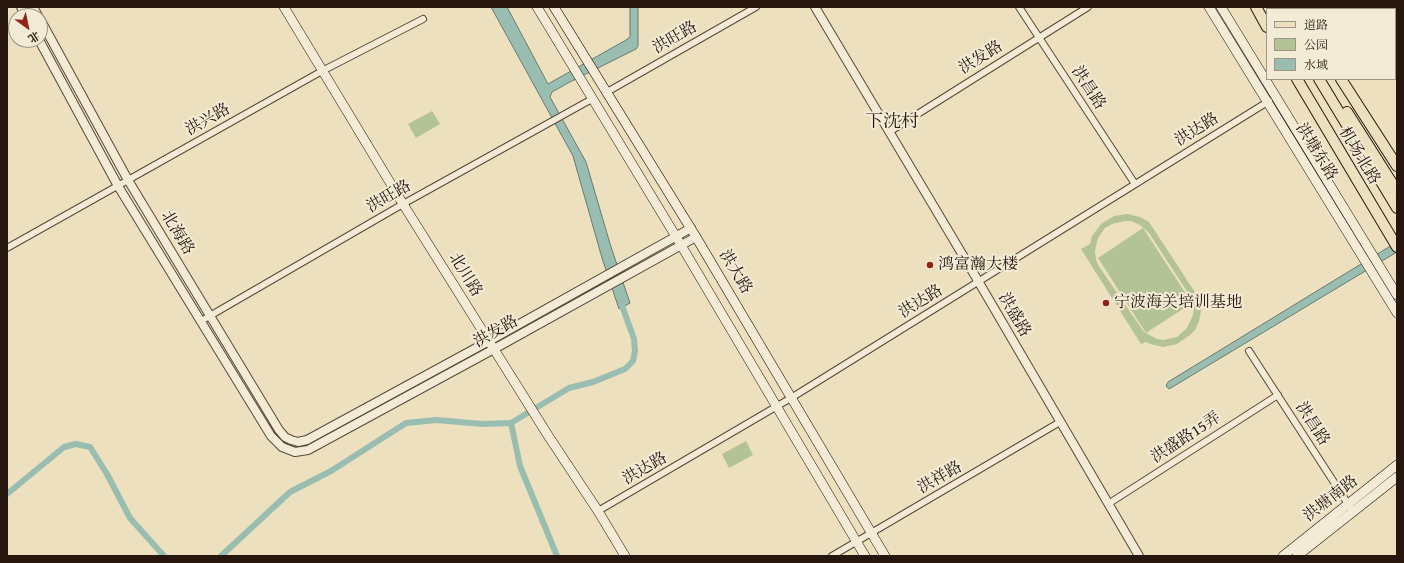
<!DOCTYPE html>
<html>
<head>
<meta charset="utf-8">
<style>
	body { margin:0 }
	#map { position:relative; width:1404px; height:563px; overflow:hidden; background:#ede0be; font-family:"Gentium Book Plus","Noto Serif SC",serif }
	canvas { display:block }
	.frame { position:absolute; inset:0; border:8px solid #26160e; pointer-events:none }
	.legend { position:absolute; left:1266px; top:8px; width:130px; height:72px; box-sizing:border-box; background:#f3ebd5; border:1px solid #a19685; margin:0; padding:5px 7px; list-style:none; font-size:12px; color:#26160e }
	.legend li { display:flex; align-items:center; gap:8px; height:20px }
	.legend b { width:20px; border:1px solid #a19685 }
	.north { position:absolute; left:8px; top:8px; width:40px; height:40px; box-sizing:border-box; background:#f3ebd5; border:1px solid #a19685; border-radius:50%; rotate:147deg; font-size:11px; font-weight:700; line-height:16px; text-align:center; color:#26160e }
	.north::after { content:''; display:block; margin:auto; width:14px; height:18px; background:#8f2418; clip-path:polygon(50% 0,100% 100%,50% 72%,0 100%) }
</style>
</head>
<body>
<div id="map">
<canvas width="1404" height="563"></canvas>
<div class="frame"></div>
<ul class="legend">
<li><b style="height:5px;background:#ede0be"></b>道路</li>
<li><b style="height:11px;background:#b3c396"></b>公园</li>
<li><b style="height:11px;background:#99bdb0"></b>水域</li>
</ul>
<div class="north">北</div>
</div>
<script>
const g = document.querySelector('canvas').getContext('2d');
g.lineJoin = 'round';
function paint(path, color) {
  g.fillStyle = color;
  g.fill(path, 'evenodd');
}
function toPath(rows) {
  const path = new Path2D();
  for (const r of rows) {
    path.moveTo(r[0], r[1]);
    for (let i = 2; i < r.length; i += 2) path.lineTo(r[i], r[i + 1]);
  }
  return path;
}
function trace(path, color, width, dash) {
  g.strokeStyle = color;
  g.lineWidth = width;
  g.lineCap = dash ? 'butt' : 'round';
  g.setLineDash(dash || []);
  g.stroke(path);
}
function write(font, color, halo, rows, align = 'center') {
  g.font = font + ' "Gentium Book Plus","Noto Serif SC",serif';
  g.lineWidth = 4;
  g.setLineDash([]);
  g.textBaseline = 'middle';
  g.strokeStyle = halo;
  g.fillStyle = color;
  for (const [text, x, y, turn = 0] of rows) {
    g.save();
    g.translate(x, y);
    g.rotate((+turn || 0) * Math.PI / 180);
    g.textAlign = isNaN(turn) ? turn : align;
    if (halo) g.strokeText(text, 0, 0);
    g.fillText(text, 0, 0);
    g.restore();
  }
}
paint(toPath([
	[432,111,440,124,416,138,408,124],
	[1128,214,1140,217,1149,222,1200,300,1201,311,1199,321,1195,330,1190,335,1177,344,1163,347,1150,344,1146,342,1141,344,1081,249,1090,244,1092,236,1101,224,1114,216],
	[1125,221,1131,221,1140,225,1149,233,1190,296,1194,308,1193,315,1187,328,1177,337,1163,340,1157,339,1144,332,1098,265,1096,259,1095,251,1098,238,1105,228,1112,224],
	[1143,228,1192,303,1146,333,1098,258],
	[746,441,753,455,729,468,722,454]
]), '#b3c396');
const water = toPath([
	[491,7,507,7,548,84,626,40,630,37,630,7,638,7,638,46,636,49,568,83,552,92,550,97,586,162,611,247,630,303,619,309,602,258,573,156,491,7],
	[1397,242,1397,252,1169,389,1166,386,1168,382,1397,242]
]);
paint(water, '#99bdb0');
trace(water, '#6b7a6f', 1);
trace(toPath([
	[511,423,520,466,557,556],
	[7,494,64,447,76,444,90,447,107,474,130,518,164,556],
	[221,556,290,492,331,471,406,423,436,420,483,424,511,423,569,388,593,382,625,369,633,361,635,351,634,339,620,300]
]), '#99bdb0', 6);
const minor = toPath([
	[1019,7,1135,184],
	[607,92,756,7],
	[889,132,1088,7],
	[7,248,322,71,423,19],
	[201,321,403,204,592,99],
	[1249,351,1350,507],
	[1108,504,1278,395],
	[598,511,791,398,1269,101],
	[832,556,1060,422]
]);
const tertiary = toPath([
	[21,7,26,16],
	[33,7,38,16],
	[815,7,974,274,1139,556],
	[40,19,128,180,279,430,285,437,291,440,298,442,307,440,489,341,691,228],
	[39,40,118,186,271,436,282,447,295,452,308,450,494,349,696,237]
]);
const secondary = toPath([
	[284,7,403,204,549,437,598,511,625,556],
	[537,7,681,245,865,556],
	[554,7,696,237,885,556],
	[1209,7,1397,313],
	[1221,7,1397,295],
	[1283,556,1397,465],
	[1297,556,1397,477]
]);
const primary = toPath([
	[1256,7,1267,27],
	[1295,7,1296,9],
	[1297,79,1397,247],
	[1341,79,1397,166]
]);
const trunk = toPath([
	[1281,7,1282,9],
	[1319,79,1397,208],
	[1347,112,1397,191]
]);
trace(minor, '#58483a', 8);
trace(tertiary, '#58483a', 10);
trace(secondary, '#26160e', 10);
trace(primary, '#26160e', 12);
trace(trunk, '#26160e', 12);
trace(minor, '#f3ebd5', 6);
trace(tertiary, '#f3ebd5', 8);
trace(secondary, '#f3ebd5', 9);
trace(primary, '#ede0be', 10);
trace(trunk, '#ede0be', 10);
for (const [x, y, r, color] of [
	[930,265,4,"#8f2418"],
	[1106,303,4,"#8f2418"]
]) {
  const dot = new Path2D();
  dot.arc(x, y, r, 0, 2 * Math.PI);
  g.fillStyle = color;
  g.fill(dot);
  trace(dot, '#f3ebd5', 1.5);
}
write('16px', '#26160e', '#f3ebd5', [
	["洪旺路",675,38,-30],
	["洪发路",981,58,-32],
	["洪昌路",1088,88,57],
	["洪兴路",208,120,-29],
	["洪达路",1197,130,-32],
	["洪塘东路",1316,152,58],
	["机场北路",1359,156,59],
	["洪旺路",389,197,-30],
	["北海路",177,233,59],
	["洪大路",735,272,59],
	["北川路",465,275,58],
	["洪达路",921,302,-32],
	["洪盛路",1014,315,60],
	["洪发路",496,332,-29],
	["洪昌路",1312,424,57],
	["洪盛路15弄",1186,438,-33],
	["洪达路",645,469,-30],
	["洪祥路",940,478,-30],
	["洪塘南路",1331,499,-38]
]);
write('16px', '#26160e', '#f3ebd5', [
	["鸿富瀚大楼",938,265],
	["宁波海关培训基地",1114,303]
], 'left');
write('18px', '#26160e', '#f3ebd5', [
	["下沈村",892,122]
]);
</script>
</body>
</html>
